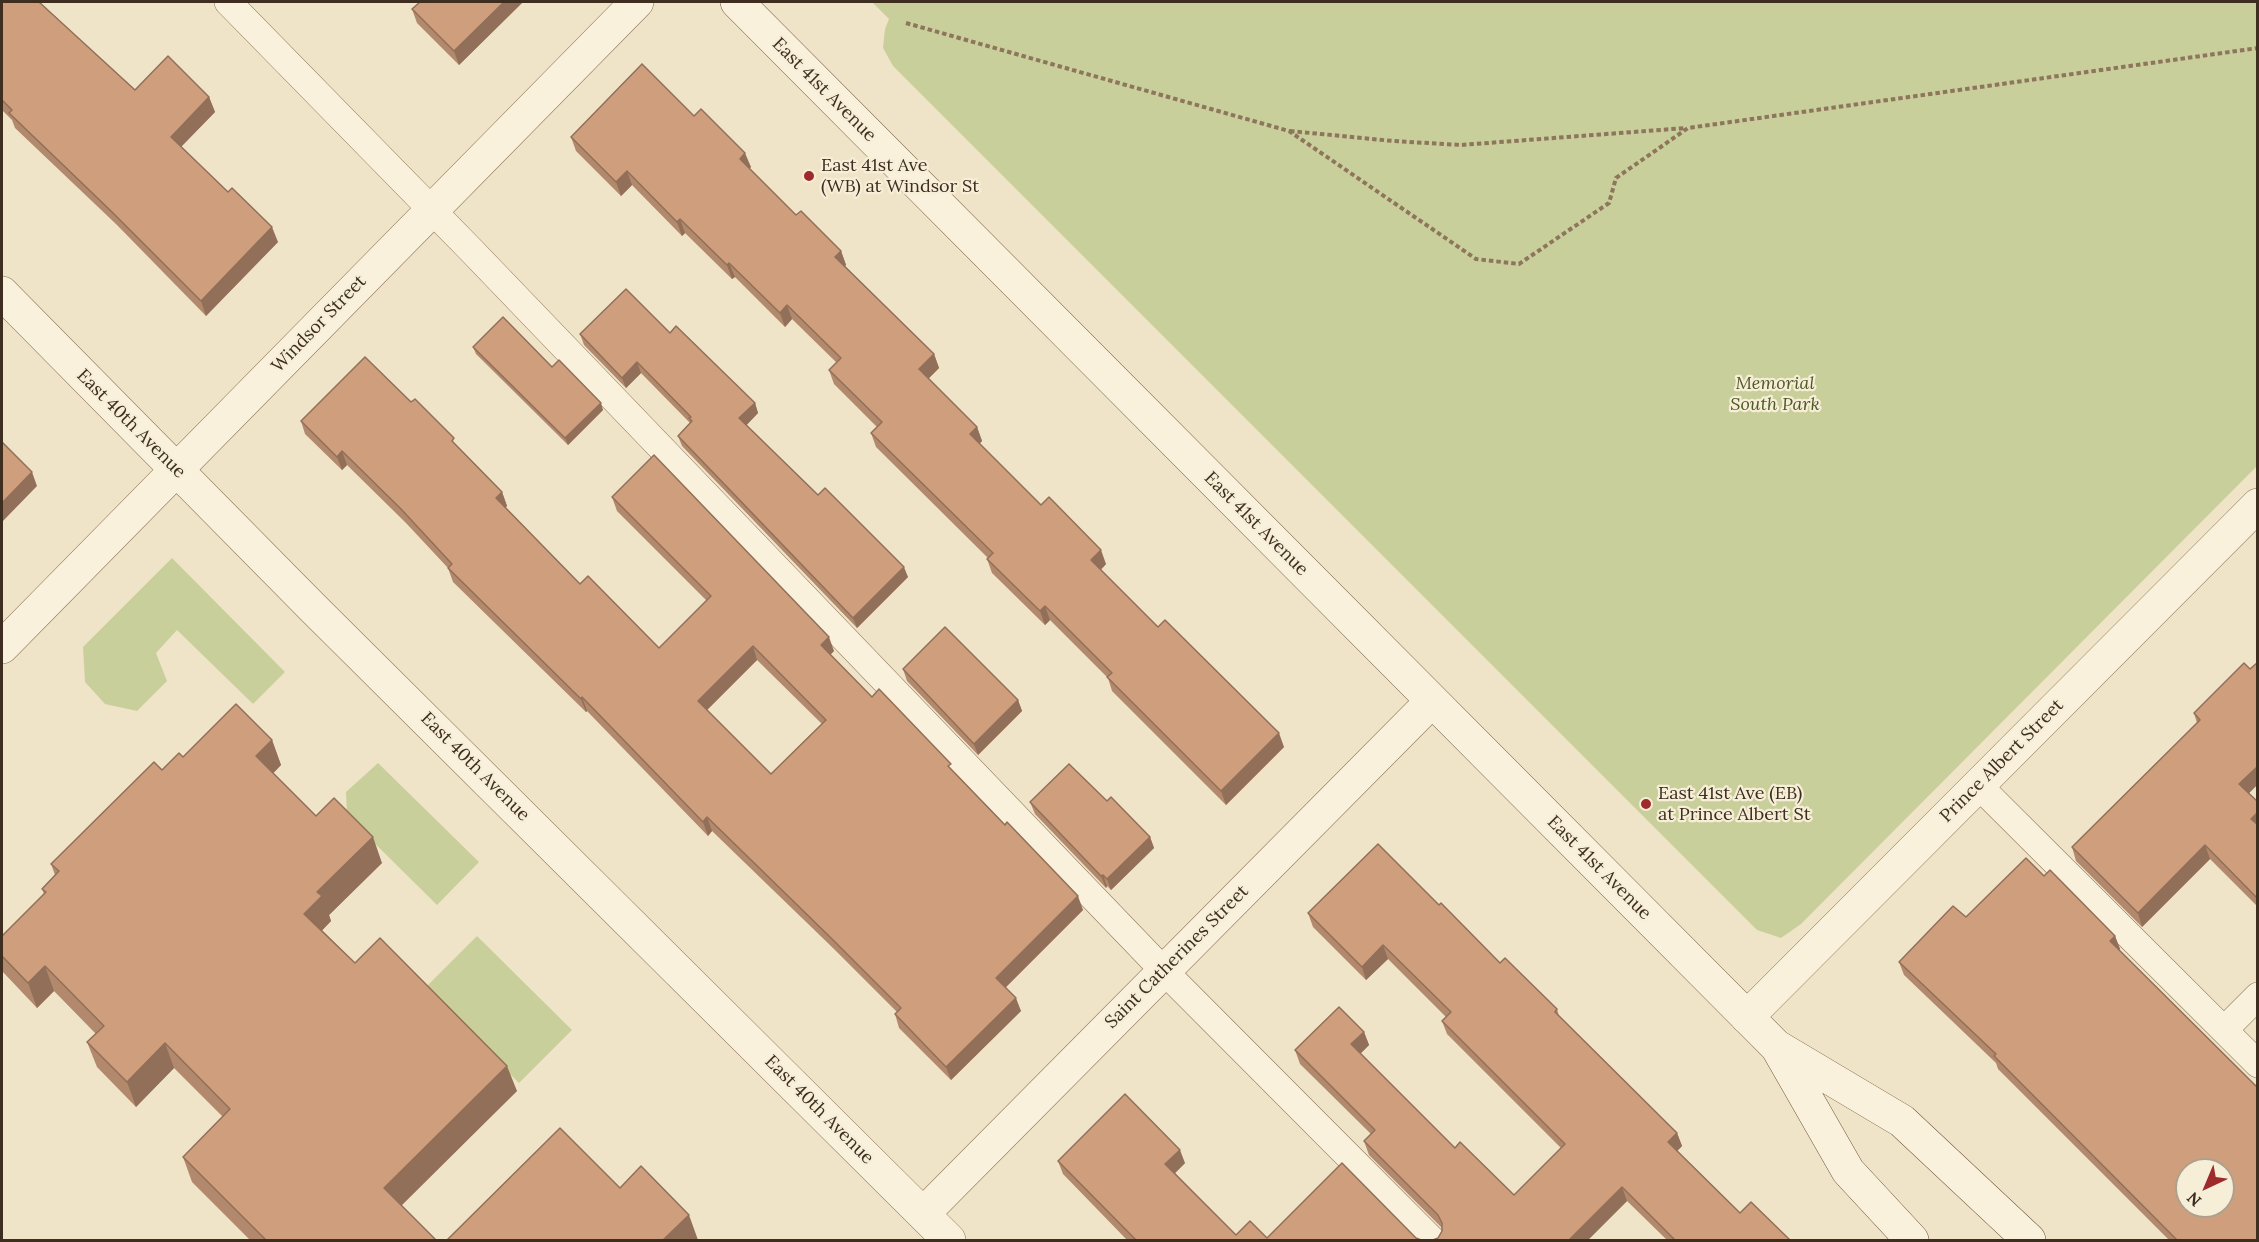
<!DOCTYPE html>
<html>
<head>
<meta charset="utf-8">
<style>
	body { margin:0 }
	#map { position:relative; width:2259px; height:1242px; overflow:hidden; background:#f0e4c8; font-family:Lora,serif }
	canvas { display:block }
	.frame { position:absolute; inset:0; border:3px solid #3d2e20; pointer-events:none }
	.north { position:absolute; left:2175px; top:1158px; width:60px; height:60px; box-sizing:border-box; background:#f7eed8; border:2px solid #ada18e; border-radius:50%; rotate:224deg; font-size:16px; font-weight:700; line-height:24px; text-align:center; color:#3d2e20 }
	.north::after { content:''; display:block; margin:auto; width:21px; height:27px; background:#9e2a2b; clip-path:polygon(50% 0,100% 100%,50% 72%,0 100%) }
</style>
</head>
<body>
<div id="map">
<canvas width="2259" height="1242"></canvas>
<div class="frame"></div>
<div class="north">N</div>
</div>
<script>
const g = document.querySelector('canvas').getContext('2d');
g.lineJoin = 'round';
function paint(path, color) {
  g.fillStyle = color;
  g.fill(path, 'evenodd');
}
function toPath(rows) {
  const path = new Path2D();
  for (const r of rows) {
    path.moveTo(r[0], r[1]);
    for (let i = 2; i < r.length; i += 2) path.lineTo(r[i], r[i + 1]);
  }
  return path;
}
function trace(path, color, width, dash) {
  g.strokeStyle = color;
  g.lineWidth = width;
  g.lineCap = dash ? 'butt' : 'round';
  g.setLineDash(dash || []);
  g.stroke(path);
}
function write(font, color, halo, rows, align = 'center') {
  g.font = font + ' Lora,serif';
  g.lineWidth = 4.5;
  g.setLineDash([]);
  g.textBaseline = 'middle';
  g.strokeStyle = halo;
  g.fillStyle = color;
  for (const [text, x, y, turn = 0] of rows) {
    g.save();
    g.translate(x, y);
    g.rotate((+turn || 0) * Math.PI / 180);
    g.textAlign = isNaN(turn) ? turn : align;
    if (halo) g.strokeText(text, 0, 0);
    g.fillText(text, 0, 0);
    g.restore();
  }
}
paint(toPath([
	[872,2,2257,2,2257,466,1801,924,1781,938,1757,930,893,66,883,48,885,29,889,19],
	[172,558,285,672,253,704,177,630,156,653,167,681,137,711,105,704,85,682,83,647],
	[378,763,479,862,437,905,347,816,346,792],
	[477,936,572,1030,519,1083,424,989]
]), '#c9cf9b');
const service = toPath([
	[228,2,471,250,1163,970,1432,1240],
	[1978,785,2258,1064],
	[2224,1030,2258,996]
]);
const minor = toPath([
	[2,293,313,608,949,1240],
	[2,647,637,2],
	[1747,1017,2258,505],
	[923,1214,1432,701]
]);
const secondary = toPath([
	[737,2,1776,1046,1902,1121,2029,1240],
	[1777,1047,1848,1171,1912,1240]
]);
trace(service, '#8d765c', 28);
trace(minor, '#8d765c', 34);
trace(secondary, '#6f573f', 34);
trace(toPath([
	[906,23,1289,131,1476,259,1519,264,1609,203,1616,178,1688,128,2258,48],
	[1290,131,1393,141,1461,145,1686,128]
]), '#8d765c', 4, [4.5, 3]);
trace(service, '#faf1dc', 27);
trace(minor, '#faf1dc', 33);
trace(secondary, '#faf1dc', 33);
paint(toPath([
	[2,2,135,90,209,97,215,112,181,147,278,242,206,316,117,225,15,128,12,120,2,110],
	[420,2,523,2,459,65,417,23,412,9],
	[694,116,751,167,749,169,796,215,841,251,846,265,845,266,934,354,939,368,928,379,977,427,982,441,979,444,1041,505,1106,564,1101,570,1158,627,1284,747,1226,805,1112,691,1108,678,1050,620,1045,625,992,573,987,559,988,558,876,447,871,433,877,427,834,384,829,370,837,363,792,319,785,327,735,277,732,279,685,233,682,236,632,185,621,196,576,151,571,137],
	[670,333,755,403,758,413,746,425,818,495,908,577,857,628,682,446,678,436,690,423,641,373,626,388,584,345,580,334],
	[473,347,552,367,603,410,568,445,476,354],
	[411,402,457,446,502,492,507,506,505,508,580,584,659,648,707,601,617,511,612,497,834,651,830,655,872,697,954,772,1083,910,1006,987,1021,1011,951,1080,899,1028,895,1014,897,1012,833,948,712,831,708,836,587,711,586,712,453,582,448,568,406,523,347,465,342,470,305,434,301,421],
	[757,660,822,724,771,774,707,710],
	[2258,662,2258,784,2249,793,2258,802,2258,907,2210,859,2142,927,2076,861,2072,847,2197,723,2194,713,2250,669],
	[903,669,1018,700,1022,711,978,755,907,681],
	[272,740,281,765,273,773,316,816,382,863,329,915,331,921,322,930,355,963,517,1091,401,1205,436,1240,250,1240,192,1182,183,1157,223,1117,174,1068,136,1107,97,1067,87,1042,96,1034,54,991,37,1008,2,971,2,936,44,894,42,889,55,875,51,864,162,770,183,757],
	[1107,801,1150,837,1154,848,1111,890,1107,886,1106,888,1035,814,1030,802],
	[1439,905,1500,963,1557,1009,1559,1016,1677,1133,1682,1146,1677,1151,1740,1213,1790,1240,1667,1240,1627,1201,1588,1240,1433,1240,1438,1238,1442,1231,1442,1228,1369,1155,1364,1141,1371,1134,1300,1064,1295,1050,1364,1032,1369,1045,1360,1054,1455,1148,1514,1195,1561,1148,1447,1034,1442,1021,1446,1017,1388,959,1366,980,1313,927,1308,913],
	[1966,917,2115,936,2120,949,2119,950,2258,1240,2169,1240,1998,1069,1996,1063,1904,975,1899,962],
	[1058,1161,1185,1163,1175,1173,1236,1235,1267,1238,1416,1238,1421,1240,1127,1240,1063,1174]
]), '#b2896c');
paint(toPath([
	[504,2,523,2,459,65,454,51],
	[209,97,215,112,176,152,171,137],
	[745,153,751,167,745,173,740,159],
	[627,171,632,185,621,196,616,182],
	[680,219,685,233,682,236,677,222],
	[272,227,278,242,206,316,201,301],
	[841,251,846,265,840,271,835,257],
	[729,263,735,277,732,279,727,265],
	[787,305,792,319,785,327,780,313],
	[934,354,939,368,924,383,919,369],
	[637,362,641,373,626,388,622,378],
	[601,403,603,410,568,445,565,438],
	[755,403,758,413,743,429,739,418],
	[977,427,982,441,975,448,970,434],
	[342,451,347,465,342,470,337,457],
	[32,472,37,486,2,522,2,503],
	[502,492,507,506,501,512,496,498],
	[1101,550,1106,564,1096,574,1091,560],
	[904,567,908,577,857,628,853,618],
	[1045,606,1050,620,1045,625,1040,611],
	[829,637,834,651,826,659,821,645],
	[753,646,757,660,703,714,698,701],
	[582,697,587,711,586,712,581,699],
	[1018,700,1022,711,978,755,974,744],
	[1279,733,1284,747,1226,805,1221,791],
	[272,740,281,765,265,782,256,756],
	[2258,766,2258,784,2244,798,2239,784],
	[2258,812,2258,830,2251,819],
	[707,817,712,831,708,836,703,822],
	[373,837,382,863,329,915,331,921,314,939,304,914,317,892],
	[1150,837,1154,848,1111,890,1107,879],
	[2205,845,2210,859,2142,927,2138,913],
	[1103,875,1107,886,1106,888,1101,876],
	[1078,896,1083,910,1001,992,996,978],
	[2115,936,2120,949,2115,954,2110,941],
	[1383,945,1388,959,1366,980,1362,967],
	[45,966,54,991,37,1008,28,983],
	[1016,998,1021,1011,951,1080,946,1067],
	[1364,1032,1369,1045,1356,1058,1351,1044],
	[165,1043,174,1068,136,1107,127,1082],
	[507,1066,517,1091,394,1213,384,1188],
	[1677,1133,1682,1146,1673,1155,1668,1142],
	[1180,1150,1185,1163,1170,1178,1165,1164],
	[1622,1187,1627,1201,1588,1240,1569,1240],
	[689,1215,698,1240,663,1240]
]), '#916f58');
const building = toPath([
	[2,2,39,2,135,90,168,56,209,97,171,137,228,192,232,188,272,227,201,301,111,211,9,113,12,110,2,100,2,2],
	[420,2,504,2,454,51,412,9,420,2],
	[642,64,694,116,701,109,745,153,740,159,796,215,801,211,841,251,835,257,934,354,919,369,977,427,970,434,1041,505,1049,497,1101,550,1091,560,1158,627,1165,620,1279,733,1221,791,1107,677,1112,673,1045,606,1040,611,987,559,993,553,871,433,882,422,829,370,841,358,787,305,780,313,729,263,727,265,680,219,677,222,627,171,616,182,571,137,642,64],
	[626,289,670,333,676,326,755,403,739,418,818,495,825,488,904,567,853,618,678,436,692,421,689,418,691,417,637,362,622,378,580,334,626,289],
	[503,317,552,367,559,360,601,403,565,438,473,347,503,317],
	[365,357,411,402,415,399,454,438,452,441,502,492,496,498,580,584,588,576,659,648,711,596,612,497,654,455,829,637,821,645,872,697,879,689,951,764,948,766,1005,825,1007,822,1078,896,996,978,1016,998,946,1067,895,1014,901,1008,828,935,707,817,703,822,582,697,581,699,448,568,452,564,401,509,342,451,337,457,301,421,365,357],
	[753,646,826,720,771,774,698,701,753,646],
	[2,442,32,472,2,503,2,442],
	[945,627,1018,700,974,744,903,669,945,627],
	[2258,662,2258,766,2239,784,2258,802,2258,812,2251,819,2258,825,2258,899,2205,845,2138,913,2072,847,2200,720,2194,713,2244,663,2250,669,2258,662],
	[236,704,272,740,256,756,316,816,334,798,373,837,317,892,322,896,304,914,355,963,380,938,507,1066,384,1188,436,1240,266,1240,183,1157,230,1109,165,1043,127,1082,87,1042,104,1026,45,966,28,983,2,956,2,936,46,892,42,889,59,871,51,864,154,762,162,770,179,753,183,757,236,704],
	[1069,764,1107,801,1111,797,1150,837,1107,879,1103,875,1101,876,1030,802,1069,764],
	[1378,844,1439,905,1441,903,1500,963,1505,958,1557,1009,1555,1012,1677,1133,1668,1142,1740,1213,1751,1202,1790,1240,1675,1240,1622,1187,1569,1240,1433,1240,1438,1238,1442,1231,1442,1223,1438,1215,1364,1141,1375,1130,1295,1050,1339,1007,1364,1032,1351,1044,1455,1148,1460,1142,1514,1195,1565,1144,1442,1021,1451,1012,1383,945,1362,967,1308,913,1378,844],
	[2026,858,2044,876,2050,870,2115,936,2110,941,2258,1088,2258,1240,2177,1240,1994,1056,1996,1054,1899,962,1953,906,1966,917,2026,858],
	[2187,1170,2223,1170,2223,1206,2187,1206,2187,1170],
	[1125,1094,1180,1150,1165,1164,1236,1235,1250,1221,1267,1238,1342,1163,1416,1238,1421,1240,1136,1240,1058,1161,1125,1094],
	[560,1128,620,1188,641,1166,689,1215,663,1240,447,1240,560,1128]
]);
paint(building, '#cf9f7d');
trace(building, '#916f58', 1.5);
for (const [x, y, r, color] of [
	[809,176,6,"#9e2a2b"],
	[1646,804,6,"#9e2a2b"]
]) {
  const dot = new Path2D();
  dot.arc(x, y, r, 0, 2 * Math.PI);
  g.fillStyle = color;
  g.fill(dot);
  trace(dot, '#f7eed8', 2);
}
write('18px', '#3d2e20', '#f7eed8', [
	["East 41st Avenue",824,90,45],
	["Windsor Street",319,324,-46],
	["East 40th Avenue",131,424,45],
	["East 41st Avenue",1256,524,45],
	["Prince Albert Street",2002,761,-45],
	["East 40th Avenue",475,767,45],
	["East 41st Avenue",1599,868,45],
	["Saint Catherines Street",1177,957,-45],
	["East 40th Avenue",819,1110,45]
]);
write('18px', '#3d2e20', '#f7eed8', [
	["East 41st Ave",821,166],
	["(WB) at Windsor St",821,187],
	["East 41st Ave (EB)",1658,794],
	["at Prince Albert St",1658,815]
], 'left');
write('italic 18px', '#4d5a26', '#f7eed8', [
	["Memorial",1775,384],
	["South Park",1775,405]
]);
</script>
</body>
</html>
